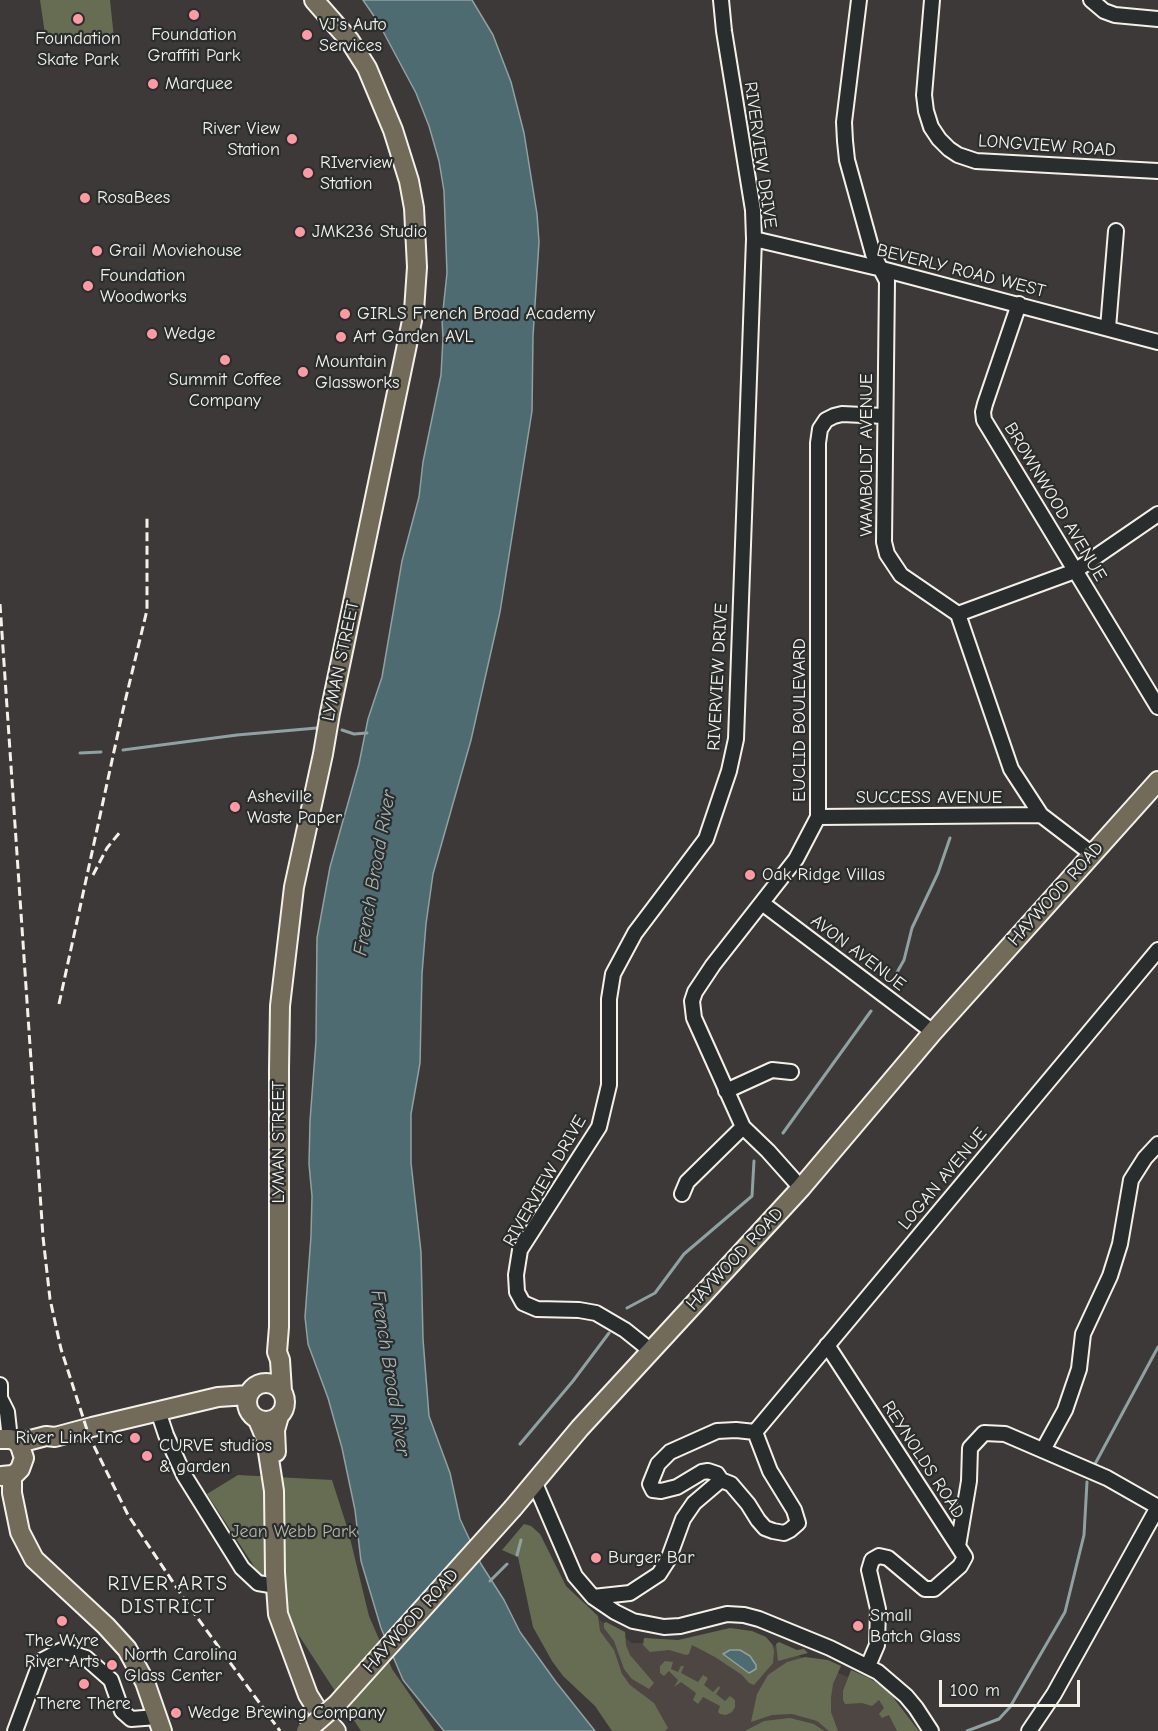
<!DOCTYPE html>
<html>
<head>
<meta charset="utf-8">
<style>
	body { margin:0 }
	#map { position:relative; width:1158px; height:1731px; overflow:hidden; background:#3d3939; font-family:"Comic Neue",sans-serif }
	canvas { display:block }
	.scale { position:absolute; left:939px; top:1680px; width:141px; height:27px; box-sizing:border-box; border:3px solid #f4f1e8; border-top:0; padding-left:8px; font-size:18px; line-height:21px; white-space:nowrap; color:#f4f1e8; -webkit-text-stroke:4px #2a2d2e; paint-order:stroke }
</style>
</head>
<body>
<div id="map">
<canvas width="1158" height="1731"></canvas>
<div class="scale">100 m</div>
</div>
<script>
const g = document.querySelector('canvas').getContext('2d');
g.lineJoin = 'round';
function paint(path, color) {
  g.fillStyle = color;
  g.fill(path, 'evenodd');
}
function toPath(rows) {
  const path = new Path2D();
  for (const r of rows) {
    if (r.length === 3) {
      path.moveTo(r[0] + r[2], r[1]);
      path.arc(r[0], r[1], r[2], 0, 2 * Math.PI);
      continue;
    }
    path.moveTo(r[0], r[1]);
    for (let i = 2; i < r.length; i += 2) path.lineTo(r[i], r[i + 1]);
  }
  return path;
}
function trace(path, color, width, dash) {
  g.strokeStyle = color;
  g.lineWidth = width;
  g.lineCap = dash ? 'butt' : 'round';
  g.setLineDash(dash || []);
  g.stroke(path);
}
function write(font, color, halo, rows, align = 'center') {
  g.font = font + ' "Comic Neue",sans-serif';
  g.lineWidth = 4.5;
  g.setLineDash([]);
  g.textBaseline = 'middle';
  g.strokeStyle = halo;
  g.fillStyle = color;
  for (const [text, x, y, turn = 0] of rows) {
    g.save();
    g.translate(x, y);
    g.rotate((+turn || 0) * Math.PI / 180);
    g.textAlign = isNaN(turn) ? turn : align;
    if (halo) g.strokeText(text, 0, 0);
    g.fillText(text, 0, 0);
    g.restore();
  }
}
paint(toPath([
	[569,1598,632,1643,684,1643,741,1631,871,1687,910,1731,626,1731]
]), '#4d4643');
paint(toPath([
	[40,0,110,0,114,38,46,41],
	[238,1475,332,1480,348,1530,369,1616,392,1669,435,1731,361,1731,207,1494],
	[524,1524,531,1526,540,1534,566,1586,598,1616,600,1631,614,1650,622,1674,630,1685,654,1703,668,1728,665,1731,612,1731,595,1706,563,1676,552,1661,533,1627,518,1557,502,1550],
	[606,1622,625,1632,626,1645,630,1655,654,1683,649,1689,632,1679,624,1669,614,1641,604,1628,604,1623],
	[730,1628,752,1631,766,1637,772,1644,774,1651,773,1663,754,1685,749,1683,742,1675,715,1657,692,1645,689,1654,686,1655,669,1650,650,1652,643,1645,644,1638,678,1640],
	[730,1650,745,1652,756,1669,749,1673,724,1654],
	[779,1642,797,1650,804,1649,808,1653,778,1661,776,1644],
	[805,1657,828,1660,841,1666,833,1684,831,1698,831,1712,838,1731,829,1731,817,1721,792,1714,772,1715,751,1722,757,1694,768,1675,787,1662],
	[665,1661,673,1662,671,1669,678,1672,681,1666,684,1666,681,1673,698,1682,703,1675,708,1678,704,1685,713,1692,719,1686,720,1688,716,1694,725,1701,730,1696,735,1700,735,1707,732,1712,726,1715,720,1714,718,1712,720,1706,703,1697,698,1704,693,1700,696,1693,681,1682,674,1687,678,1680,669,1671,664,1676,660,1673,660,1666],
	[851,1670,869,1678,892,1693,895,1700,919,1731,897,1731,889,1715,882,1718,879,1714,884,1708,879,1700,872,1706,862,1703,845,1704,843,1700,843,1691],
	[790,1718,814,1724,824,1731,745,1731,764,1721]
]), '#676d53');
const water = toPath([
	[363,0,472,0,493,35,511,82,524,133,537,214,539,242,533,336,532,411,500,612,471,740,433,874,426,924,422,974,420,1063,411,1114,411,1163,421,1252,423,1339,429,1416,450,1473,460,1519,481,1564,504,1600,520,1632,556,1682,595,1731,444,1731,403,1680,381,1628,361,1561,355,1510,342,1448,328,1398,308,1344,305,1317,311,1236,312,1196,309,1164,310,1121,316,1041,317,938,330,867,359,764,368,719,382,677,402,561,419,497,423,462,441,375,443,338,442,320,447,273,444,191,439,161,429,126,416,93,378,22,363,0],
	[730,1650,740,1650,750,1656,756,1665,756,1669,749,1673,723,1654,730,1650]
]);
paint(water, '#4d6b71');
trace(water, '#90a1a1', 1.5);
trace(toPath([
	[342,730,354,734,367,733],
	[123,750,237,735,317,728],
	[80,753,101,752],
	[891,983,904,960,912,928,938,873,950,838],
	[783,1133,871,1011],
	[627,1308,655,1293,684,1254,752,1196,754,1161],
	[520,1444,573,1381,609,1333],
	[1095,1464,1158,1347],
	[517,1555,521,1540],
	[490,1581,507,1564],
	[967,1731,999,1719,1010,1707,1065,1612,1084,1535,1087,1482]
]), '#90a1a1', 3);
const minor = toPath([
	[859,0,844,122,845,141,847,160,873,254,887,281,884,542,887,554,901,575,958,614,1011,769,1041,815,1092,854],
	[932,0,924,95,926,111,931,127,939,139,949,149,958,155,976,161,1158,171],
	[1091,0,1104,11,1115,15,1158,19],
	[754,239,882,269,1158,342],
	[1019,304,985,404,983,412,984,420,1158,707],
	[1108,328,1116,231],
	[958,614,1075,571,1158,514],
	[818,817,1041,815],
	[762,903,933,1032],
	[726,1091,772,1070,791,1072],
	[801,1188,768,1151,743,1127,694,1018,692,1001,695,992,713,965,796,859,818,817,818,443,820,429,826,420,834,416,842,414,884,416],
	[682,1194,687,1182,743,1127],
	[827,1345,965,1557,960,1566,934,1589,925,1589,888,1558,879,1556,872,1560,869,1570,878,1609,877,1645,868,1666],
	[650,1350,625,1330,596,1313,579,1310,537,1309,523,1303,517,1292,516,1275,520,1250,599,1127,609,1085,609,999,613,974,635,933,706,839,729,771,736,739,754,239,753,210,724,31,721,0],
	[0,1385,0,1402],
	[1,1400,7,1412,10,1439],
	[158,1411,166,1435,184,1475,242,1568,258,1583,276,1586],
	[736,1430,755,1432,770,1471,794,1510,798,1523,790,1530,784,1533,773,1531,765,1528,758,1520,748,1504,731,1484,721,1480,717,1474,708,1471,702,1472,677,1487,661,1491,653,1490,650,1484,658,1464,670,1452,717,1431,736,1430],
	[755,1432,1158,950],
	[1043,1450,1065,1410,1079,1369,1083,1334,1110,1276,1120,1244,1131,1180,1145,1158,1158,1144],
	[534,1481,575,1576,593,1597,615,1612,633,1621,664,1627,680,1626,727,1614,744,1615,759,1619,830,1648,878,1672,906,1696,916,1708,931,1731],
	[958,1546,969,1481,970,1448,984,1433,1005,1434,1107,1478,1158,1507],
	[593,1597,630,1593,659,1574,668,1560,683,1519,694,1503,721,1480],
	[15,1731,41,1661,62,1650,86,1658,111,1680,122,1711,131,1719,157,1717],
	[1029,1731,1054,1694,1158,1507]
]);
const major = toPath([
	[266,1402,19],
	[282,1391,280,1360,277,1352,279,1327,279,1069,280,1006,294,887,323,754,330,713,414,311,417,267,414,208,409,181,393,130,367,68,350,41,314,0],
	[258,1420,266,1439,274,1491,275,1573,278,1614,308,1695,318,1711,336,1731],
	[0,1439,10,1439,16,1441,20,1446,24,1458,20,1469,16,1473,12,1475,2,1476],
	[16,1441,23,1442,46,1436,55,1437,92,1427,218,1397,248,1395],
	[276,1452,275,1430,279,1416],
	[12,1475,12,1493,20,1532,34,1559,106,1626,127,1649,145,1682,162,1731],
	[513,1508,580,1428,801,1188,933,1032,1158,781]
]);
trace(minor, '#f4f1e8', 18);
trace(major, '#f4f1e8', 22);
trace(minor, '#2a2d2e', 14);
trace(major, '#726b5a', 18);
trace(toPath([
	[0,604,43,1237,50,1299,61,1349,89,1436,128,1515,191,1609,280,1731],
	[93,875,107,848,120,832],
	[59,1004,123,710,147,610,147,517]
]), '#f4f1e8', 3, [9, 4.5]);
const majorBridge = toPath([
	[306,1731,337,1704,513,1508]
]);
trace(majorBridge, '#f4f1e8', 22, []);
trace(majorBridge, '#726b5a', 18);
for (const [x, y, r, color] of [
	[194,15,6,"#ff9aa2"],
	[78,19,6,"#ff9aa2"],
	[307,35,6,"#ff9aa2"],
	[153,84,6,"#ff9aa2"],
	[292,139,6,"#ff9aa2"],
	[308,173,6,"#ff9aa2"],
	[85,198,6,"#ff9aa2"],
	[300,232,6,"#ff9aa2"],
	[97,251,6,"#ff9aa2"],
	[88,286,6,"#ff9aa2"],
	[345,314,6,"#ff9aa2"],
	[152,334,6,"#ff9aa2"],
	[341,337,6,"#ff9aa2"],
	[225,360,6,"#ff9aa2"],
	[303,372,6,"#ff9aa2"],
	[235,807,6,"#ff9aa2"],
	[750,875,6,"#ff9aa2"],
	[135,1438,6,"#ff9aa2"],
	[147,1456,6,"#ff9aa2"],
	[596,1558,6,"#ff9aa2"],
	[62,1621,6,"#ff9aa2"],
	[858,1626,6,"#ff9aa2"],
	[112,1665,6,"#ff9aa2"],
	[84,1684,6,"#ff9aa2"],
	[176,1713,6,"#ff9aa2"]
]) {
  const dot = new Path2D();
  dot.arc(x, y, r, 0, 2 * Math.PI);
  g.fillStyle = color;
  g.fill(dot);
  trace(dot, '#2a2d2e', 2);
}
write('18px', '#f4f1e8', '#2a2d2e', [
	["VJ's Auto",319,25],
	["Services",319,46],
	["Foundation",194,35,"center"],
	["Graffiti Park",194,56,"center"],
	["Foundation",78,39,"center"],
	["Skate Park",78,60,"center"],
	["Marquee",165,84],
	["River View",280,129,"right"],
	["Station",280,150,"right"],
	["RIverview",320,163],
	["Station",320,184],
	["RosaBees",97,198],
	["JMK236 Studio",312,232],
	["Grail Moviehouse",109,251],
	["Foundation",100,276],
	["Woodworks",100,297],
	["GIRLS French Broad Academy",357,314],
	["Wedge",164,334],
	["Art Garden AVL",353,337],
	["Mountain",315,362],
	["Glassworks",315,383],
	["Summit Coffee",225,380,"center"],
	["Company",225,401,"center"],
	["Asheville",247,797],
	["Waste Paper",247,818],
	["Oak Ridge Villas",762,875],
	["River Link Inc",123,1438,"right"],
	["CURVE studios",159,1446],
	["& garden",159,1467],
	["Burger Bar",608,1558],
	["Small",870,1616],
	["Batch Glass",870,1637],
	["The Wyre",62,1641,"center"],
	["River Arts",62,1662,"center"],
	["North Carolina",124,1655],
	["Glass Center",124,1676],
	["There There",84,1704,"center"],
	["Wedge Brewing Company",188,1713]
], 'left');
write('18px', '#f4f1e8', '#2a2d2e', [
	["LONGVIEW ROAD",1047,146,4],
	["RIVERVIEW DRIVE",760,155,82],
	["BEVERLY ROAD WEST",961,271,14],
	["WAMBOLDT AVENUE",867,455,-90],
	["BROWNWOOD AVENUE",1055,502,59],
	["LYMAN STREET",341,661,-78],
	["RIVERVIEW DRIVE",718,677,-87],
	["EUCLID BOULEVARD",800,720,-90],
	["SUCCESS AVENUE",929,798],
	["HAYWOOD ROAD",1056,894,-48],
	["AVON AVENUE",858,953,37],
	["LYMAN STREET",279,1142,-90],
	["LOGAN AVENUE",943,1179,-50],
	["RIVERVIEW DRIVE",545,1181,-60],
	["HAYWOOD ROAD",735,1259,-47],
	["REYNOLDS ROAD",923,1460,57],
	["HAYWOOD ROAD",411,1621,-48]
]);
write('18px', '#b5b6a5', '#2a2d2e', [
	["Jean Webb Park",294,1532]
]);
write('italic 20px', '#a9b5b2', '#2a2d2e', [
	["French Broad River",375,873,-80],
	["French Broad River",390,1373,81]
]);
g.letterSpacing = '1.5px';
write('20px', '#f4f1e8', '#2a2d2e', [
	["RIVER ARTS",168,1584],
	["DISTRICT",168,1607]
]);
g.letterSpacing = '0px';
</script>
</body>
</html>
